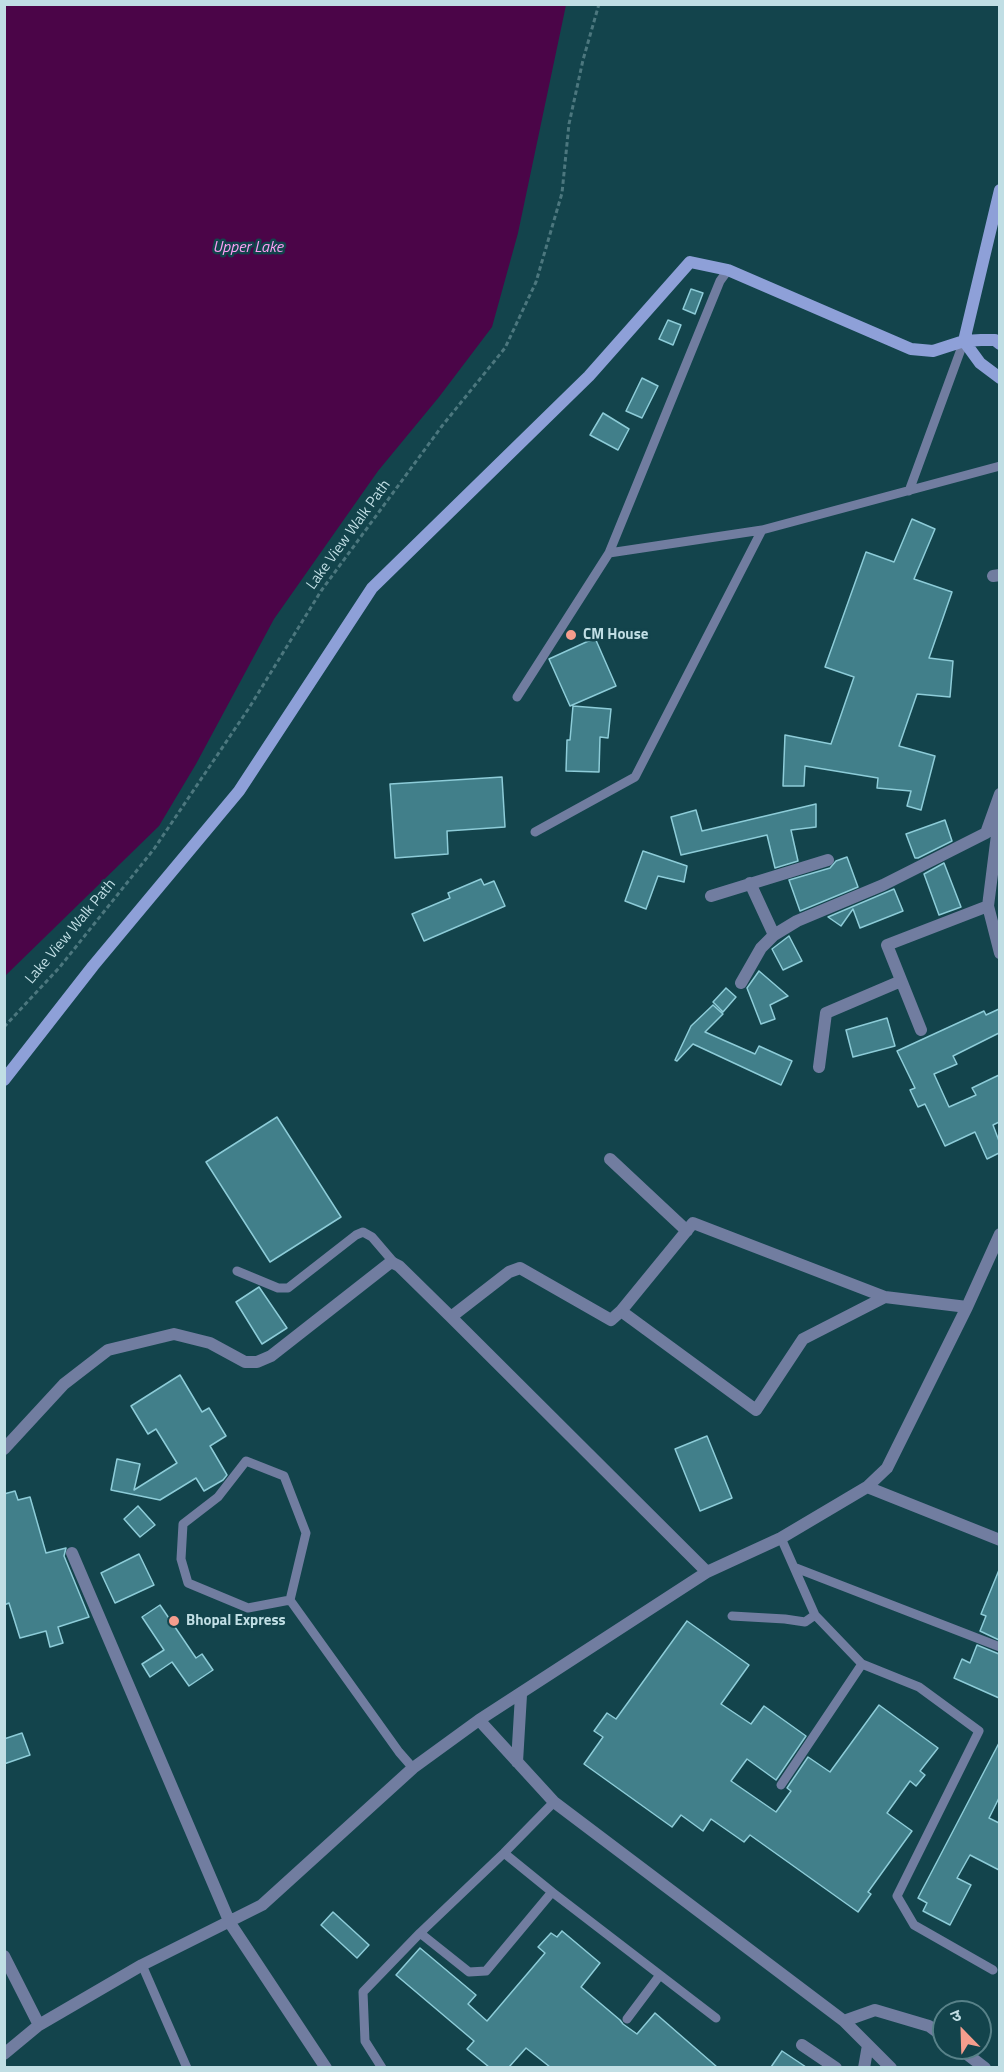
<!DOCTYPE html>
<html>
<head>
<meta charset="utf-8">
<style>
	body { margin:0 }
	#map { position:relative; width:1004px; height:2072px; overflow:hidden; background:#13444c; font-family:"Titillium Web","Noto Sans Devanagari",sans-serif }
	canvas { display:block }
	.frame { position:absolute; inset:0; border:6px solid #c0dee4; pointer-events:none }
	.north { position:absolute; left:932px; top:2000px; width:60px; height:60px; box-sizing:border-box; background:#13444c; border:2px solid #588289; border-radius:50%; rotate:337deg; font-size:16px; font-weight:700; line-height:24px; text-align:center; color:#c0dee4 }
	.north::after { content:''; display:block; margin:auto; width:21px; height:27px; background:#f59d8d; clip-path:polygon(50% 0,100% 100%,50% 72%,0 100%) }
</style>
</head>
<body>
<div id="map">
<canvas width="1004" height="2072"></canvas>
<div class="frame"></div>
<div class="north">उ</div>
</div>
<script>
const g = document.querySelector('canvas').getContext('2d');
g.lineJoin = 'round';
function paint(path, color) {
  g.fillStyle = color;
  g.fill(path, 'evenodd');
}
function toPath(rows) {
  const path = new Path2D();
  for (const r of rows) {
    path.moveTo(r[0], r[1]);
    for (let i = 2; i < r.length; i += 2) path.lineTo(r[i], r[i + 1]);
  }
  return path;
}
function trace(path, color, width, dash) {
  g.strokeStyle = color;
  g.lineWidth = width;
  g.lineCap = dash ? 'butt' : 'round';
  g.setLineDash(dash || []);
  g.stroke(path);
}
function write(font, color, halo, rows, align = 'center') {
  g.font = font + ' "Titillium Web",sans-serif';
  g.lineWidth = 5;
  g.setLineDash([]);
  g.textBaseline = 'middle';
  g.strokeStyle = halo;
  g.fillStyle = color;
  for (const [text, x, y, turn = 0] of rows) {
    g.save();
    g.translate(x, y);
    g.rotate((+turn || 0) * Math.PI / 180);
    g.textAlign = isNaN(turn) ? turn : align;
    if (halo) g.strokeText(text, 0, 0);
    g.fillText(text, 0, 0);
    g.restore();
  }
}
paint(toPath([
	[5,4,566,5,518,233,492,327,439,397,378,471,274,619,196,764,159,826,5,976]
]), '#4b0548');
const building = toPath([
	[691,289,703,293,695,314,683,309,691,289],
	[668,320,681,325,673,345,659,339,668,320],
	[642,378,658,386,642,418,626,411,642,378],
	[603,413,629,429,618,450,590,435,603,413],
	[912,519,935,529,914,579,952,592,929,658,953,661,950,697,917,694,899,746,935,756,921,810,907,806,911,791,877,788,878,778,805,766,804,786,783,786,785,735,831,744,854,677,825,667,866,552,894,562,912,519],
	[595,638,616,686,570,706,549,659,595,638],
	[573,706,611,709,608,738,600,737,599,772,566,771,567,740,570,740,573,706],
	[502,777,505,827,447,831,448,854,395,858,390,784,502,777],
	[816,804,816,827,791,830,798,861,775,868,767,835,681,855,671,817,696,810,702,831,816,804],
	[945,820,952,841,918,858,915,858,906,834,945,820],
	[643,851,687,866,684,882,658,876,646,909,625,901,643,851],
	[847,857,858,887,800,911,789,880,830,868,836,861,847,857],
	[944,863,961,907,939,915,924,874,944,863],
	[481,879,484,885,494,881,505,906,424,941,412,914,450,898,448,893,481,879],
	[894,889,903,911,860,928,853,909,841,926,828,917,894,889],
	[789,936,802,961,783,970,772,949,789,936],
	[759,971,788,996,770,1005,775,1019,761,1024,747,988,759,971],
	[726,988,736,997,723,1012,713,1002,726,988],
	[713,1005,723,1014,705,1032,755,1054,759,1046,792,1061,781,1085,693,1044,677,1061,675,1060,691,1026,713,1005],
	[999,1009,999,1033,953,1056,957,1064,934,1074,949,1107,976,1095,972,1088,999,1075,999,1122,993,1125,999,1141,999,1153,987,1159,975,1132,945,1146,925,1104,918,1107,910,1090,915,1088,897,1051,984,1011,986,1015,999,1009],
	[887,1018,895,1046,853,1057,846,1030,887,1018],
	[277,1117,341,1217,270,1262,206,1162,277,1117],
	[259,1287,287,1328,262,1344,236,1302,259,1287],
	[180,1375,202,1412,209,1408,226,1436,210,1446,227,1475,223,1480,204,1491,196,1478,160,1500,111,1490,117,1459,140,1464,134,1490,177,1463,156,1429,148,1434,131,1406,180,1375],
	[707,1436,732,1498,700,1511,675,1449,707,1436],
	[15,1491,18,1500,30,1497,46,1553,66,1548,64,1556,89,1617,58,1627,63,1643,50,1647,46,1631,20,1638,9,1603,4,1605,4,1494,15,1491],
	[138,1506,155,1525,140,1537,124,1519,138,1506],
	[139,1554,154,1585,115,1603,101,1573,139,1554],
	[999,1570,999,1640,980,1631,986,1616,981,1614,999,1570],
	[160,1605,196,1658,202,1654,213,1670,189,1686,172,1662,150,1677,142,1664,164,1650,142,1617,160,1605],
	[687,1621,749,1665,721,1704,751,1724,764,1706,806,1736,776,1780,747,1759,731,1781,776,1812,791,1791,787,1788,808,1757,830,1772,879,1705,938,1748,920,1771,925,1775,916,1786,910,1781,887,1813,912,1831,868,1892,871,1894,858,1912,750,1835,744,1842,711,1819,703,1831,681,1815,672,1827,584,1764,603,1737,594,1731,607,1713,616,1719,687,1621],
	[977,1645,999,1654,999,1698,954,1678,962,1659,970,1663,977,1645],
	[22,1733,30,1755,4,1764,4,1739,22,1733],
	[999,1743,999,1798,989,1818,999,1823,999,1870,970,1855,957,1878,971,1885,950,1925,923,1911,927,1903,918,1898,999,1743],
	[333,1912,369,1945,357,1958,321,1925,333,1912],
	[562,1931,600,1963,581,1987,620,2020,623,2024,637,2034,655,2013,717,2067,550,2067,526,2048,509,2067,489,2067,467,2049,474,2041,396,1975,420,1948,476,1995,468,2004,487,2021,545,1953,538,1947,551,1933,557,1937,562,1931],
	[782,2051,806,2067,771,2067,782,2051]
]);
paint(building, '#417f8a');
trace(building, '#8dccd8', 1.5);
trace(toPath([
	[4,1027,59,968,154,849,249,708,321,591,442,426,505,348,536,282,562,193,569,124,583,60,599,4]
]), '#4c777e', 3, [4.5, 3]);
trace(toPath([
	[909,491,964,341],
	[609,553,762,530,1000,466],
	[517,697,609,553,720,281,728,270],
	[535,832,635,777,762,530],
	[237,1271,278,1288,288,1288,356,1235,363,1232,372,1237,396,1265],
	[781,1538,815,1615,862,1664,919,1687,979,1731,897,1896,914,1925,993,1970],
	[796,1568,1000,1647],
	[290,1600,248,1608,188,1583,181,1559,183,1524,218,1497,246,1461,284,1476,306,1533,290,1600,399,1752,413,1768],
	[732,1616,785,1619,805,1622,815,1615],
	[781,1785,862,1664],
	[504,1853,552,1892,716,2018],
	[420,1933,469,1972,486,1971,552,1892],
	[142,1965,187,2068],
	[627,2019,660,1975],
	[382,2068,365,2041,363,1992,420,1933,504,1853,554,1802]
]), '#717da0', 9);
trace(toPath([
	[993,576,1000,575],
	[750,883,774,935],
	[711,896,828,860],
	[988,906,1000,811],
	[741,983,761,948,774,935,797,921,883,885,986,833,1000,794],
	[921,1030,887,945,988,906,1000,953],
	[819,1067,826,1013,901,981],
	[610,1159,687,1231],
	[621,1311,756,1410,803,1339,885,1297],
	[451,1317,509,1272,520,1268,611,1320,621,1311,693,1223,885,1297,967,1307],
	[4,1449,64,1384,108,1350,174,1334,210,1343,245,1362,257,1362,271,1356,391,1262,399,1266,451,1317,707,1572],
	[867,1487,1000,1540],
	[72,1553,230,1923,326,2068],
	[479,1720,554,1802,844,2021,891,2068],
	[517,1762,521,1695],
	[4,1956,39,2025],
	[844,2021,875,2010,929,2026,944,2037],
	[802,2045,836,2068],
	[959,2048,985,2068],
	[4,2054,39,2025,142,1965,262,1905,413,1768,479,1720,707,1572,781,1538,867,1487,887,1468,967,1307,1000,1234],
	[864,2068,868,2045]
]), '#717da0', 12);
trace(toPath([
	[964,341,1000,190],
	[964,341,980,363,1000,378],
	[4,1080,93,966,239,791,372,588,589,376,690,262,728,270,911,349,933,351,964,341,981,340,995,340,1000,344]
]), '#8ea0d8', 12);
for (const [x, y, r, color] of [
	[571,635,6,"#f59d8d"],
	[174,1621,6,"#f59d8d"]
]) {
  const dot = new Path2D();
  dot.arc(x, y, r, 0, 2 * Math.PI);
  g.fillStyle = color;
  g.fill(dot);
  trace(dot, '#13444c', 2);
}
write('15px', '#c0dee4', '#13444c', [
	["Lake View Walk Path",349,535,-54],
	["Lake View Walk Path",71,932,-50]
]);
write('bold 15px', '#c0dee4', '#13444c', [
	["CM House",583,635],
	["Bhopal Express",186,1621]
], 'left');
write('italic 16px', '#fe9ef4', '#13444c', [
	["Upper Lake",248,248]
]);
</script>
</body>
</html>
